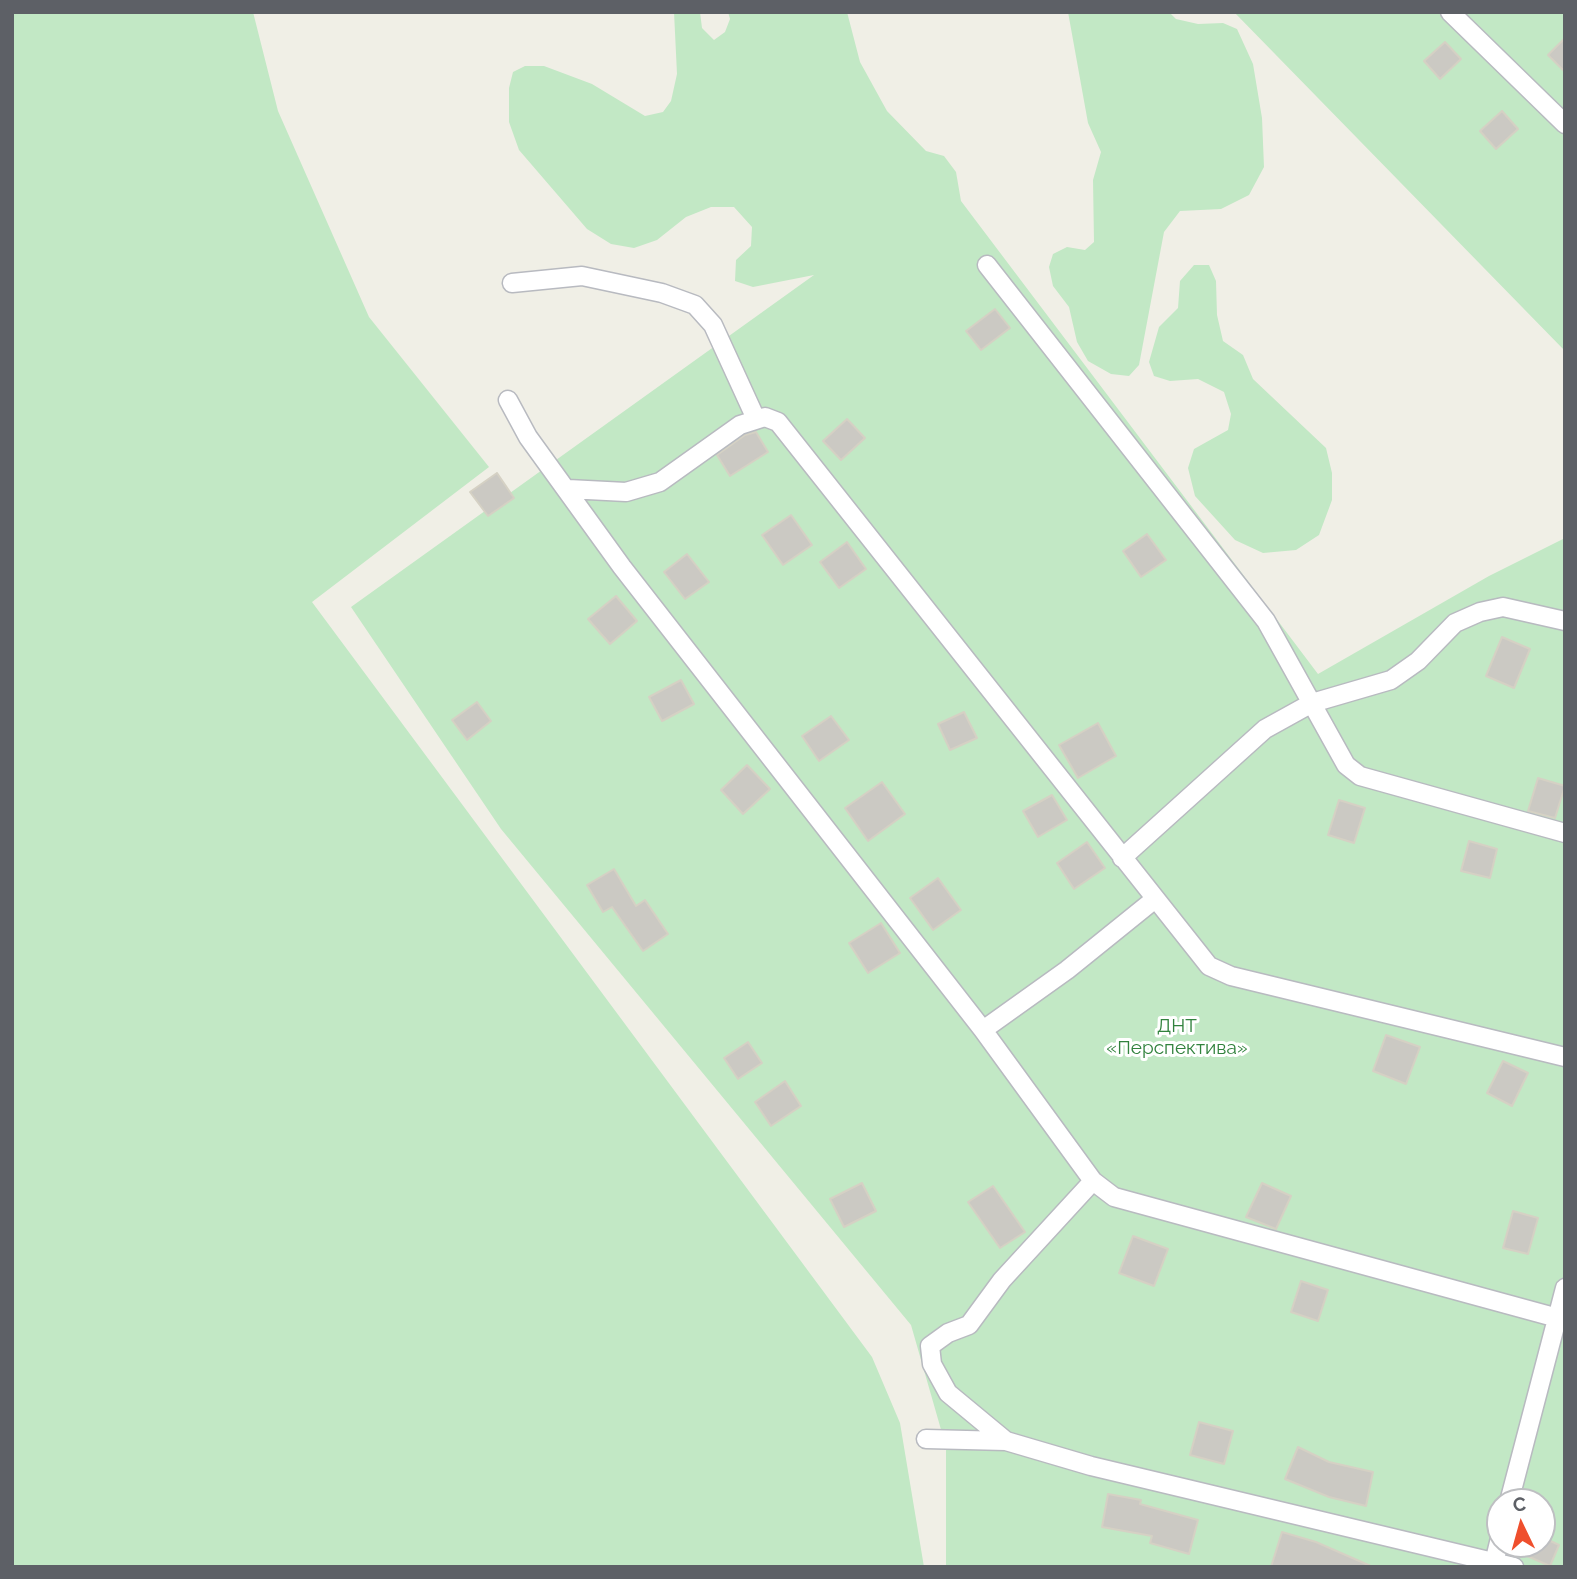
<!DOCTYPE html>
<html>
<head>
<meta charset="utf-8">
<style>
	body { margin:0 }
	#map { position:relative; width:1577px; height:1579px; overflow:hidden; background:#f0efe6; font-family:Raleway,sans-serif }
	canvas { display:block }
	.frame { position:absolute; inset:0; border:14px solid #5d6066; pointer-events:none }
	.north { position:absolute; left:1486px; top:1488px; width:70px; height:70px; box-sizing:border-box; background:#fff; border:2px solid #bebfc2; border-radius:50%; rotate:355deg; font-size:19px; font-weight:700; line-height:28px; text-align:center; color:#5d6066 }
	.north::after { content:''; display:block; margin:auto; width:24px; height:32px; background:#ef4f2d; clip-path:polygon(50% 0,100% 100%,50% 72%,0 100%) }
</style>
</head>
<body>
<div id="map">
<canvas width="1577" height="1579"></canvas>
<div class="frame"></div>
<div class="north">С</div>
</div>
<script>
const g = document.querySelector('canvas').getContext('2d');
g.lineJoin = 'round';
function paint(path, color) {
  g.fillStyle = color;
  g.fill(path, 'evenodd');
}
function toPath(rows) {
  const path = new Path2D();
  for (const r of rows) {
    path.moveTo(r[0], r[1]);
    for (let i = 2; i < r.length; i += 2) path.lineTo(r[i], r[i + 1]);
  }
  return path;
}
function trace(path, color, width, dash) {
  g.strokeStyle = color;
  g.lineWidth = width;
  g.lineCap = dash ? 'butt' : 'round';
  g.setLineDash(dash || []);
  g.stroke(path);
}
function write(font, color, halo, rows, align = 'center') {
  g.font = font + ' Raleway,sans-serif';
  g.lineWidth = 6;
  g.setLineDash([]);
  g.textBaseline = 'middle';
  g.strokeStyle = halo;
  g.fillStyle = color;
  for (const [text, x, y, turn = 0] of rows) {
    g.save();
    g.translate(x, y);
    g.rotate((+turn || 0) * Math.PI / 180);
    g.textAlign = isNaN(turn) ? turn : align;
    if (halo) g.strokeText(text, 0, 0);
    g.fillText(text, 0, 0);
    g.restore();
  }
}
paint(toPath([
	[12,12,253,12,278,111,369,317,489,467,312,602,872,1357,900,1423,924,1567,12,1567],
	[674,12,700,12,702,28,714,40,725,32,730,19,728,12,847,12,860,62,887,111,926,151,944,156,956,172,961,201,1318,674,1489,576,1565,538,1565,1567,946,1567,946,1447,911,1325,501,829,351,607,814,275,753,287,735,281,736,260,751,246,752,227,734,207,711,207,686,217,657,240,634,248,611,244,587,229,519,150,509,122,509,88,513,72,525,66,544,66,592,84,645,116,663,112,671,101,677,74],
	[1500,1502,1542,1502,1542,1544,1500,1544],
	[1068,12,1169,12,1176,19,1198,24,1223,23,1237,29,1253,64,1262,118,1264,167,1249,195,1221,209,1180,211,1164,232,1139,365,1129,376,1111,374,1088,361,1077,342,1069,307,1053,286,1049,267,1053,254,1067,247,1085,250,1094,242,1093,180,1101,152,1088,123],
	[1234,12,1565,12,1565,351],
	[1194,265,1209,265,1216,281,1217,315,1223,341,1243,355,1253,379,1326,448,1332,473,1332,500,1319,535,1296,550,1263,553,1235,540,1195,496,1188,468,1194,449,1228,430,1231,414,1224,392,1198,379,1170,381,1154,376,1149,362,1159,327,1178,308,1180,281]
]), '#c2e8c5');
const building = toPath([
	[1565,38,1565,72,1548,55,1565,38],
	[1445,42,1461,59,1440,79,1424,61,1445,42],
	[1502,111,1518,129,1496,149,1480,131,1502,111],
	[995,309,1010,328,981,350,966,331,995,309],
	[847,419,865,438,841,460,823,441,847,419],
	[756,432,768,452,730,476,717,455,745,435,756,432],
	[497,473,514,498,488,516,470,492,497,473],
	[791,515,812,545,783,565,762,535,791,515],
	[1147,534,1166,560,1141,577,1123,551,1147,534],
	[847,542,866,569,839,588,820,562,847,542],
	[687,554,709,582,685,599,664,572,687,554],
	[616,596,637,621,610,644,588,619,616,596],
	[1502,637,1530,649,1514,688,1486,676,1502,637],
	[681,680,694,704,662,721,649,697,681,680],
	[477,702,491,721,467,740,452,720,477,702],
	[964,712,977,738,950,750,938,724,964,712],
	[831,716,849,740,819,761,802,736,831,716],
	[1098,723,1116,756,1078,778,1059,745,1098,723],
	[747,765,770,789,743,814,721,790,747,765],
	[1538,778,1565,786,1555,818,1528,811,1538,778],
	[882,782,905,814,868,841,845,808,882,782],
	[1052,795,1067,820,1038,837,1023,811,1052,795],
	[1339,800,1365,808,1354,843,1328,835,1339,800],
	[1469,841,1497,849,1490,878,1461,871,1469,841],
	[1087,842,1105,868,1074,889,1057,863,1087,842],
	[614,869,636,906,645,900,668,934,643,951,612,907,603,912,587,885,614,869],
	[938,878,961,910,933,930,910,898,938,878],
	[881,923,900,953,868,973,849,943,881,923],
	[1386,1035,1420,1047,1406,1084,1373,1071,1386,1035],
	[748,1042,762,1063,738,1079,724,1058,748,1042],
	[1503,1061,1528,1073,1512,1106,1487,1093,1503,1061],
	[785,1081,801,1106,771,1126,755,1102,785,1081],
	[862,1183,876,1211,844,1227,830,1199,862,1183],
	[1262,1183,1291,1196,1276,1229,1246,1217,1262,1183],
	[993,1186,1025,1232,1000,1248,968,1202,993,1186],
	[1513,1211,1538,1218,1528,1254,1503,1248,1513,1211],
	[1133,1236,1168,1249,1154,1286,1119,1273,1133,1236],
	[1301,1281,1328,1290,1318,1321,1291,1312,1301,1281],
	[1199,1422,1233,1431,1224,1464,1190,1455,1199,1422],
	[1298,1447,1329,1462,1373,1472,1366,1506,1329,1497,1285,1479,1298,1447],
	[1108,1494,1141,1500,1140,1504,1198,1520,1189,1554,1150,1543,1152,1536,1102,1527,1108,1494],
	[1282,1532,1316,1542,1373,1567,1271,1567,1282,1532],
	[1542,1537,1559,1545,1550,1566,1509,1548,1510,1544,1542,1544,1542,1537]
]);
paint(building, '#cbc9c3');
trace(building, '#d5d1c4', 2);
const minor = toPath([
	[1450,12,1565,124],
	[987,265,1266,621,1346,765,1360,776,1565,833],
	[512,283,582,276,662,293,695,305,713,325,756,419],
	[508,400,528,437,622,567,983,1030,1093,1181,1114,1197,1565,1320],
	[568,489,626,492,660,482,740,425,765,417,778,422,1209,966,1231,976,1565,1057],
	[1122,858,1265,729,1312,703,1391,680,1418,661,1455,623,1480,612,1503,607,1565,621],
	[983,1030,1067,970,1155,899],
	[926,1439,1006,1441,1091,1466,1514,1567],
	[1006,1441,948,1393,932,1364,930,1346,948,1333,969,1325,1002,1280,1093,1181],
	[1509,1502,1565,1288],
	[1493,1567,1500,1538]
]);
trace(minor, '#b8bac0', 21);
trace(minor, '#fff', 18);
write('19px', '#31823d', '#fff', [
	["ДНТ",1177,1026],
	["«Перспектива»",1177,1048]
]);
</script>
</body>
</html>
